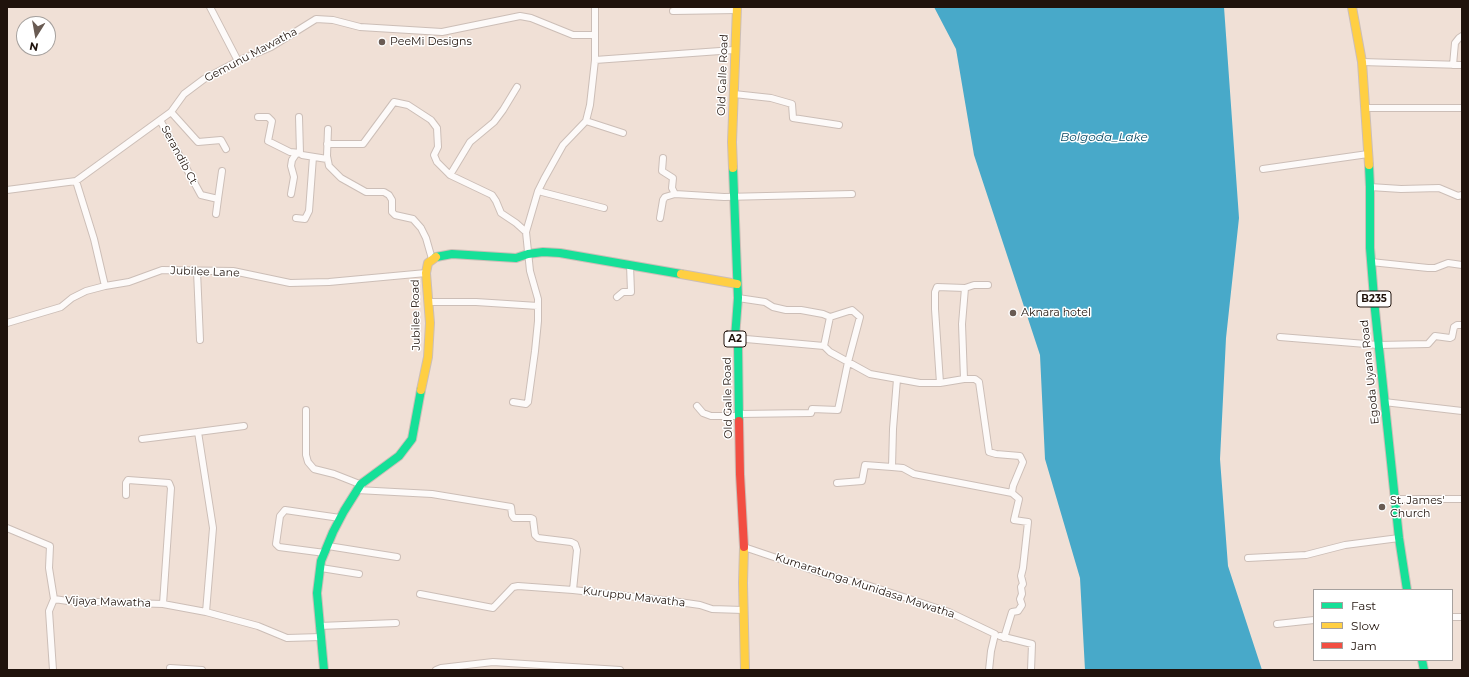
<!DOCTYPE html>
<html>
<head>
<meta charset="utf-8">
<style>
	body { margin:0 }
	#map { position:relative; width:1469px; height:677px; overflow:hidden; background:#f0e0d6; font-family:Montserrat,sans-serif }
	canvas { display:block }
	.frame { position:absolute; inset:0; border:8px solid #20130c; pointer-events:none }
	.legend { position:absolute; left:1313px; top:589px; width:140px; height:72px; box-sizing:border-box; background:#fff; border:1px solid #a6a19e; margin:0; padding:5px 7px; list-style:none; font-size:12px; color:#20130c }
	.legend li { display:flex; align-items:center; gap:8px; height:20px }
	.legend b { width:20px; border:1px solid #a6a19e }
	.north { position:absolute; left:16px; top:16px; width:40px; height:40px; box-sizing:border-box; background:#fff; border:1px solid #a6a19e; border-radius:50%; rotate:191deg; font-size:11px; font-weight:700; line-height:16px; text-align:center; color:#20130c }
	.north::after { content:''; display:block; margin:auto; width:14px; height:18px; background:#695b53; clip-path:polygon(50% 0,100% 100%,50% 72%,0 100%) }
</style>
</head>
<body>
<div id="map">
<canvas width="1469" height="677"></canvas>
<div class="frame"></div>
<ul class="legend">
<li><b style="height:5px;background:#16e098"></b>Fast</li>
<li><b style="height:5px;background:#ffcf43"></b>Slow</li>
<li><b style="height:5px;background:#f24e42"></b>Jam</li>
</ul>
<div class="north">N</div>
</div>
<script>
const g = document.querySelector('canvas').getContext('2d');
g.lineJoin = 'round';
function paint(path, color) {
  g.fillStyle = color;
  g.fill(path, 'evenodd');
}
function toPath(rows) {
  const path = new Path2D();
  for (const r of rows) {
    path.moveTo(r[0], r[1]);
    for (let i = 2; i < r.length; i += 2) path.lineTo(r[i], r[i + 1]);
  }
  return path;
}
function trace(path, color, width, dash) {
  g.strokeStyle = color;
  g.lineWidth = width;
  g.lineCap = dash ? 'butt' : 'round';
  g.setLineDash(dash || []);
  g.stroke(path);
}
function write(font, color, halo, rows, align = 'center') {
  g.font = font + ' Montserrat,sans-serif';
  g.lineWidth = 3;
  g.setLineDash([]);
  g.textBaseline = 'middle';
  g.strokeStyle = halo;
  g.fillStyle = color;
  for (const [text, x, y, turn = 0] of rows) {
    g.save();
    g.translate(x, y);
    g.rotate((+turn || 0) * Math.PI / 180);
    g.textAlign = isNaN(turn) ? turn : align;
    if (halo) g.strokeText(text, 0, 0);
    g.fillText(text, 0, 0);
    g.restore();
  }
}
paint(toPath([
	[934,7,1224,7,1239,218,1226,338,1220,459,1228,566,1262,670,1085,670,1080,578,1045,459,1040,355,974,155,956,49]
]), '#48a9c9');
const street = toPath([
	[210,7,238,61],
	[673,11,737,10],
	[595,60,734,50],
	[1362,62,1462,65],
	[1453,65,1455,43,1459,38,1462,36],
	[734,94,771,98,792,104,793,118,839,125],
	[1365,108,1462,108],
	[171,112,198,142,221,140,226,149],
	[258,117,268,117,272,121,268,141,290,152,300,153],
	[299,117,300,153,302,155,327,159],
	[160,120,201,195,218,199,216,214],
	[586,121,623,133],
	[328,129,327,156,329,166,341,178,366,192,384,192,389,195,392,200,392,212,395,215,413,219,421,228,426,238,432,259],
	[327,144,363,144,394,102,408,105,431,120,437,128,438,147,434,155,437,162,450,175,492,195,496,201,501,213,516,223,526,232],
	[663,158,662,171,673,178,672,188,675,194],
	[1263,169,1368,154],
	[450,175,470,142,494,122,503,110,517,87],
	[76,181,94,239,105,286],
	[1370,187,1401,189,1439,188,1458,196,1462,195],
	[7,190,76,181,171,112,184,94,204,79,238,61,271,47,316,19,333,20,360,27,442,32,520,16,531,18,573,35,595,35],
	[538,191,604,208],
	[291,194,294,177,291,166,292,160,296,154,300,153],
	[218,199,222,171],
	[296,218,305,219,309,211,313,157],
	[660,218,663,200,665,197,675,194,724,197,852,194],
	[1371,262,1428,268,1435,268,1448,263,1462,265],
	[197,271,200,340],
	[617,297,623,292,631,292,630,265],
	[738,298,765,302,773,307,786,310,801,310,823,314,830,317,824,346],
	[428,302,476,302,538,306],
	[7,323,61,307,72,298,86,291,105,286,129,282,162,270,233,271,290,283,329,282,426,273],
	[1280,337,1378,345,1428,344,1435,336,1450,338,1452,337,1454,327,1457,325,1462,325],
	[735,338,824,346,830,352,870,374,920,383,940,383,964,379,975,379,979,382,989,452,996,454,1020,456,1023,462,1013,486,1012,493,1019,499,1014,520,1028,522,1023,568,1021,576,1023,584,1021,587,1022,594,1020,599,1022,605,1018,611,1012,612,1004,638],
	[897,379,893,429,892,467,903,468,914,474,1012,493],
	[964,379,962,324,965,288],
	[940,383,935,309,935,292,937,287,965,288,974,285,988,285],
	[513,402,526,404,528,402,535,351,538,321,538,299,530,271,526,232,538,191,544,179,563,145,586,121,590,105,595,60,595,7],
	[1384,402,1462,411],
	[697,406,703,413,711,416,739,416],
	[306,410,306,455,308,462,314,469,334,474,362,485],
	[739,414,811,413,812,409,838,410,848,362,860,317,852,310,830,317],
	[142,439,198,432],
	[837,483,862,481,865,465,892,467],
	[357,490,432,494,511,507,512,515,514,518,531,518,533,519,535,535,538,538,571,542,575,544,577,550,573,590,672,601,700,605,712,609,743,610],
	[126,495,126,483,128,480,169,483,171,488,163,604,206,612,258,626,287,638,321,637],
	[1395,499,1462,499],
	[7,528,50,546,49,568,54,599,49,611,53,670],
	[328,546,397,557],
	[744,547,830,576,864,584,949,612,995,634,991,651,989,670],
	[325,553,279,547,276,544,280,516,285,510,340,518],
	[1248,558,1306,555,1345,545,1399,538],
	[321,568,359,574],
	[420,594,493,608,513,587,518,586,573,590],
	[54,599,68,601,163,604],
	[206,612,213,528,198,432,244,426],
	[1452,617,1462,617],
	[1277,624,1314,620],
	[319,626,396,623],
	[1000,636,1032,644,1031,670],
	[170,668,202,670],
	[436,670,441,668,493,662,620,670]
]);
const fast = toPath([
	[1369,165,1370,187,1370,248,1375,310,1399,538,1407,590],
	[733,168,738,298,735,338,738,343,739,421],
	[436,257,452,254,516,258,528,254,543,252,560,253,681,274],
	[1422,660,1424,670],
	[324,670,317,593,321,561,333,532,344,511,361,484,399,456,412,439,421,390]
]);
const slow = toPath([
	[1352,7,1362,62,1369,165],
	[733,168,732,142,737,7],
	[681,274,737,284],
	[421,390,428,357,430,323,426,273,428,263,436,257],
	[744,547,743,583,745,670]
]);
const jam = toPath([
	[739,421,740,474,744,547]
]);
trace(street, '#ccbeb7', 8);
trace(fast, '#ccbeb7', 10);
trace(slow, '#ccbeb7', 10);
trace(jam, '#ccbeb7', 10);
trace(street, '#fdfaf9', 6);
trace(fast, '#16e098', 8);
trace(slow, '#ffcf43', 8);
trace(jam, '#f24e42', 8);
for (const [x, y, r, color] of [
	[382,42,4,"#695b53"],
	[1013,313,4,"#695b53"],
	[1382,507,4,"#695b53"]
]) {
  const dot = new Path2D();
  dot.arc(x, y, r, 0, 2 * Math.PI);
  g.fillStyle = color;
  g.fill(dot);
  trace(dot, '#fff', 1.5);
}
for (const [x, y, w] of [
	[1374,299,34],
	[735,339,22]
]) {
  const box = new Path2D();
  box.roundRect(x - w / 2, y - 8, w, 16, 3);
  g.fillStyle = '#fff';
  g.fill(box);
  trace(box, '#20130c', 1);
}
write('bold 10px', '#20130c', null, [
	["B235",1374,299],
	["A2",735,339]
]);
write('11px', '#20130c', '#fff', [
	["PeeMi Designs",390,42],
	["Aknara hotel",1021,313],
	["St. James'",1390,501],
	["Church",1390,514]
], 'left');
write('11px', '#20130c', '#fff', [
	["Gemunu Mawatha",251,55,-28],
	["Old Galle Road",723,75,-88],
	["Serandib Ct",179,155,62],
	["Jubilee Lane",205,272,2],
	["Jubilee Road",416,315,-91],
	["Egoda Uyana Road",1370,372,-96],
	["Old Galle Road",728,398,-91],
	["Kumaratunga Munidasa Mawatha",865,586,18],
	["Kuruppu Mawatha",634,597,7],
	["Vijaya Mawatha",108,602,2]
]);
write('italic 12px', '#094b65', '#fff', [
	["Bolgoda_Lake",1104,137]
]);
</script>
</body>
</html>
